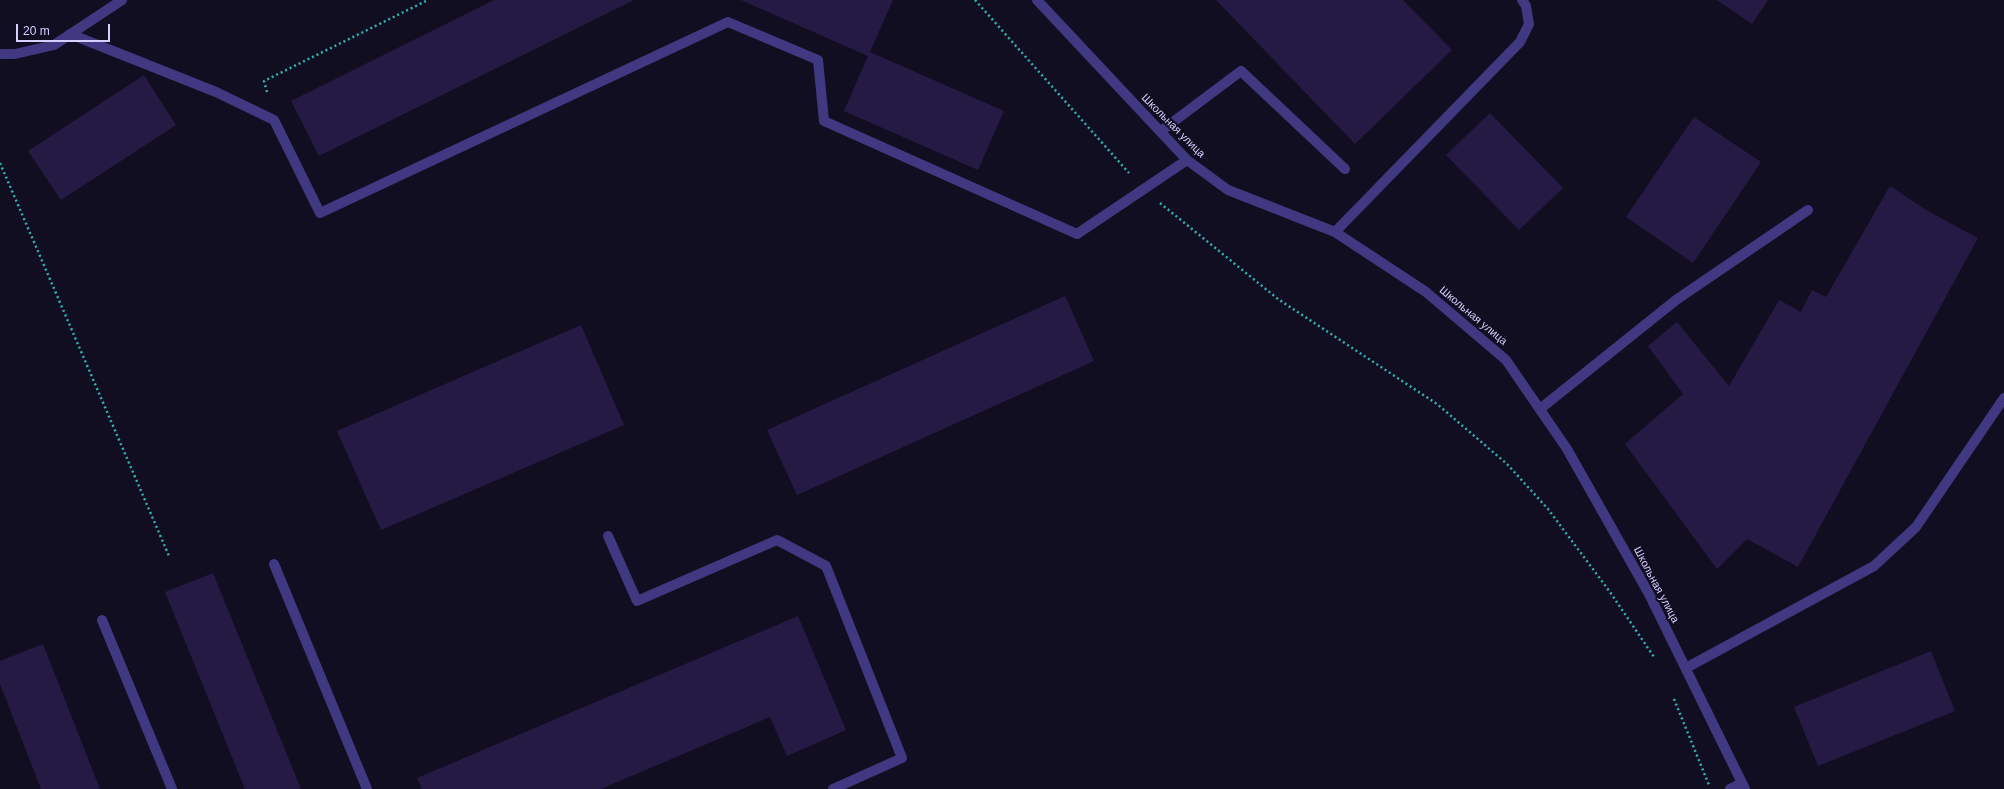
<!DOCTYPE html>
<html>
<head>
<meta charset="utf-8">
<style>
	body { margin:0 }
	#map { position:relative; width:2004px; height:789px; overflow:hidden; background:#120e22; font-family:Arial,sans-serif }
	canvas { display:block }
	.scale { position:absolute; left:16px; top:24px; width:94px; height:18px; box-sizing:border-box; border:2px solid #d7cfff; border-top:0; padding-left:5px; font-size:12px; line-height:14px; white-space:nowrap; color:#d7cfff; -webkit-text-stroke:3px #120e22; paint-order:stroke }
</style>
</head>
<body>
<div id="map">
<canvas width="2004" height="789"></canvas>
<div class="scale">20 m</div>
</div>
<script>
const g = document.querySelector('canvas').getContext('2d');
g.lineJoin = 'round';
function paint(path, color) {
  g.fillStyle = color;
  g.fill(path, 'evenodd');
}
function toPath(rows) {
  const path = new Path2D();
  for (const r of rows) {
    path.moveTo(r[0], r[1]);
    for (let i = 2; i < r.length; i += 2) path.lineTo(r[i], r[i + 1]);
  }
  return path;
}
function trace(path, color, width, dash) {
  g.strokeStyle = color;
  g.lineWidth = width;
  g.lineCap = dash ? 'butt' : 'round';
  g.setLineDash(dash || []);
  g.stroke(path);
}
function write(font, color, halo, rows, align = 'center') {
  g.font = font + ' Arial,sans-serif';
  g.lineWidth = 4;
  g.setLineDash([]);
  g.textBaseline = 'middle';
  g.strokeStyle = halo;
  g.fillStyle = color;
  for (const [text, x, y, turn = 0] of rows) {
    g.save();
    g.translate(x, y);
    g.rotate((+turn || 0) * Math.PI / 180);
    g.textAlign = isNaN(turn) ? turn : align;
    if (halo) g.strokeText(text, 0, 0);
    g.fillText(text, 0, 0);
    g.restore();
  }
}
paint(toPath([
	[494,0,634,0,319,156,291,101],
	[741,0,893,0,870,52,1004,111,978,170,844,111,868,56],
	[1216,0,1403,0,1452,50,1355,144],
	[1717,0,1768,0,1752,24],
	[144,75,176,125,61,200,28,151],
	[1490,113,1563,188,1519,230,1446,155],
	[1694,117,1761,162,1693,263,1626,217],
	[1890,186,1926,210,1978,238,1798,567,1747,539,1717,569,1625,444,1683,394,1648,346,1677,322,1729,386,1779,300,1801,312,1812,290,1826,297],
	[1065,296,1094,361,797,495,767,430],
	[581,325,624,425,381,530,337,431],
	[213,573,301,789,245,789,165,592],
	[798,616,846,730,787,756,770,717,601,789,422,789,417,778],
	[43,644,100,789,41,789,0,684,0,661],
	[1931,651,1955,711,1818,766,1794,707]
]), '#251a43');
trace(toPath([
	[975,0,1129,173],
	[267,92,264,81,428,0],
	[0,163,169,556],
	[1160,203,1278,299,1437,404,1507,464,1548,509,1610,592,1654,657],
	[1674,699,1709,785]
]), '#2fb3b3', 2.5, [2, 3]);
trace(toPath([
	[70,34,216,92,274,120,320,213,728,22,818,60,824,121,1077,234,1187,160],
	[1161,131,1241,71,1345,169],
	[1335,232,1520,42,1529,24,1526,6,1522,0],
	[1540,409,1676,300,1808,210],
	[608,536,637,601,777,540,826,566,902,758,833,789],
	[274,564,367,789],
	[102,620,172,789],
	[1686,668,1874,566,1916,527,2004,398]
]), '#403981', 10);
trace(toPath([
	[1037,0,1187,160,1228,190,1335,232,1426,292,1506,360,1567,449,1649,594,1745,789],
	[0,54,15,54,54,45,122,0],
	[1730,789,1742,783]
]), '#403981', 10);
write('11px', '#d7cfff', '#120e22', [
	["Школьная улица",1173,126,45],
	["Школьная улица",1473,316,40],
	["Школьная улица",1656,585,62]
]);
</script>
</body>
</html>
